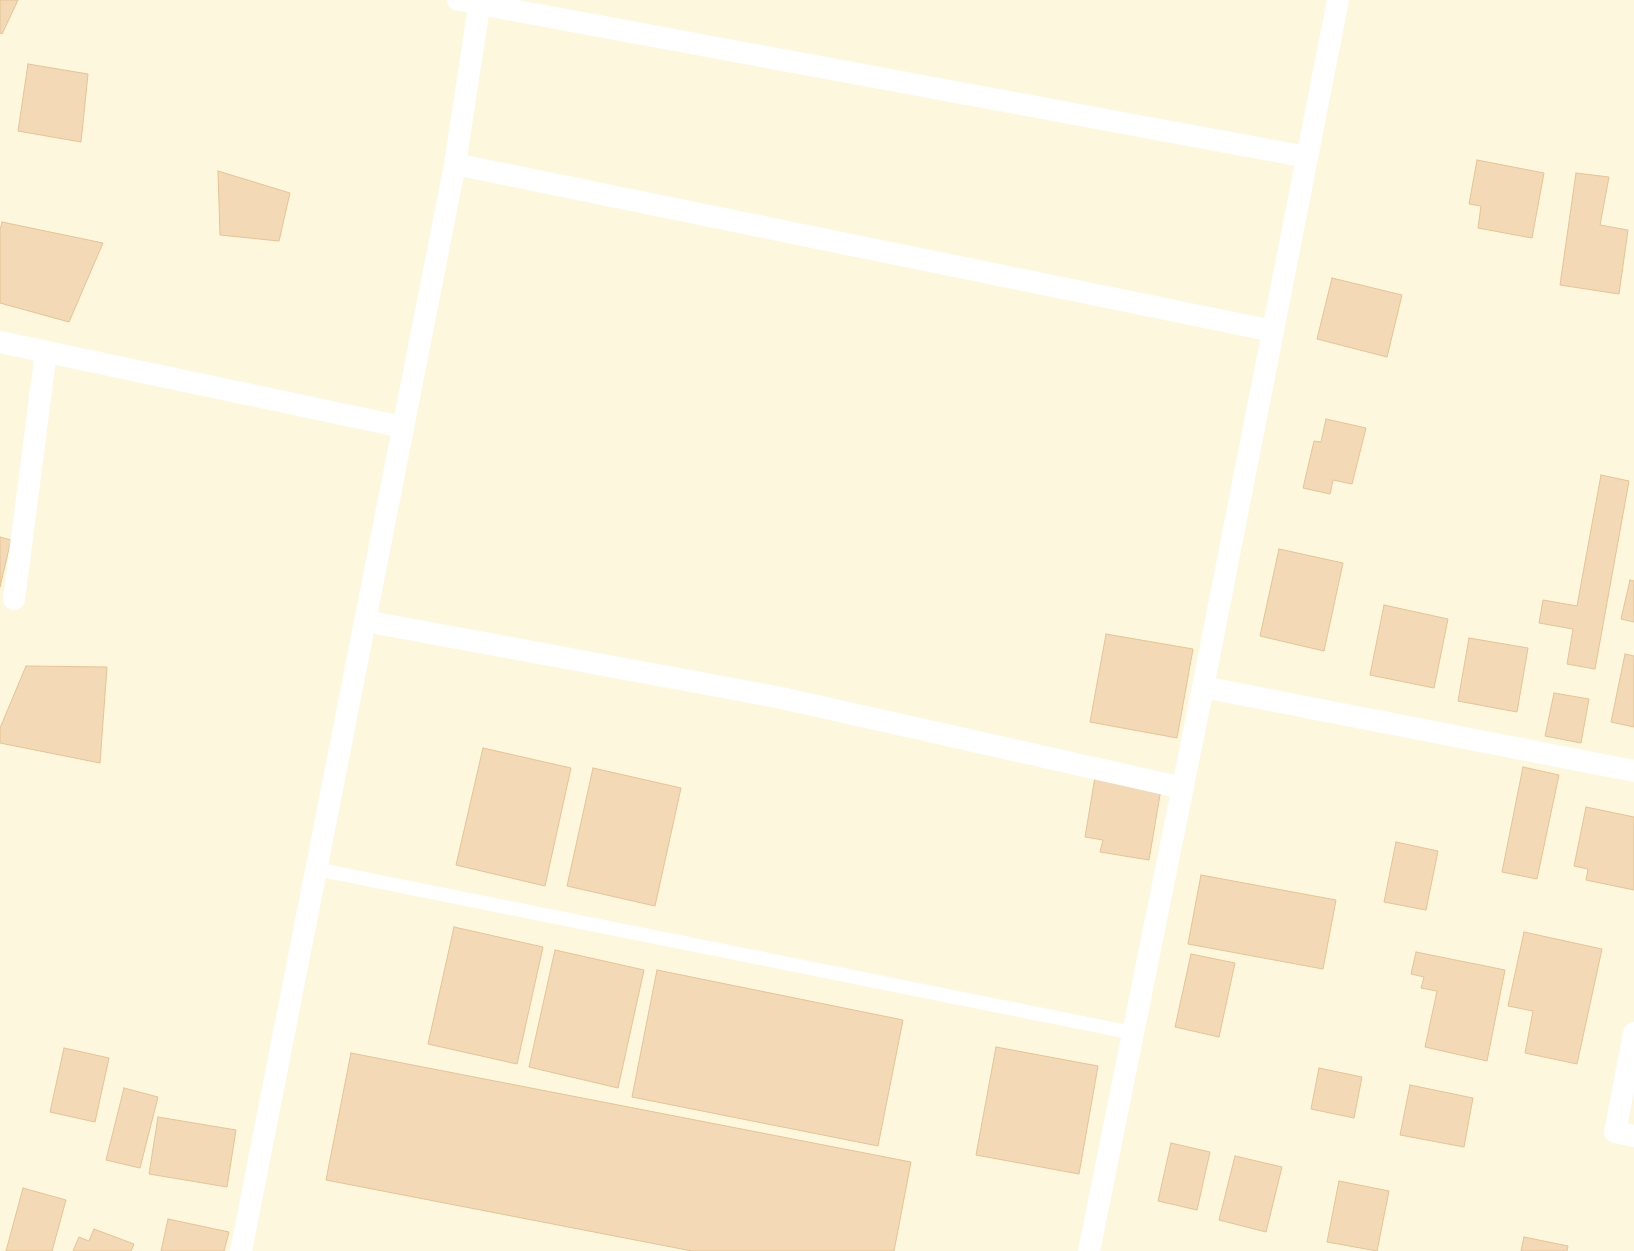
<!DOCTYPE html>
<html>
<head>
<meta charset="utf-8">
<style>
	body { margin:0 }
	canvas { display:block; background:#fdf7de }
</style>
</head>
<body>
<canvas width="1634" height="1251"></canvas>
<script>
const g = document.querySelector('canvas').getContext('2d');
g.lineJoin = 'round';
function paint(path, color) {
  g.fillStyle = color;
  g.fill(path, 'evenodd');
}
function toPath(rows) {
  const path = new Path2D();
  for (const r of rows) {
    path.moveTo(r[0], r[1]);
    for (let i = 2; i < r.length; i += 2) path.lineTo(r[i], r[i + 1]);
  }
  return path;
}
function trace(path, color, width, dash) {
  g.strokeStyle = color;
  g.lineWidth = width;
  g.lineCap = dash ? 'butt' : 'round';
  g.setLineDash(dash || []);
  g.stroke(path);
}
const building = toPath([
	[0,0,18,0,2,34,0,33,0,0],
	[28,64,88,74,81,142,18,131,28,64],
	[1477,160,1544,173,1532,238,1478,228,1481,206,1469,204,1477,160],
	[218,171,290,193,279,241,220,235,218,171],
	[1576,173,1609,177,1600,225,1628,230,1619,294,1560,285,1576,173],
	[2,222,103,243,69,322,0,303,0,230,2,222],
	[1332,278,1402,295,1387,357,1317,339,1332,278],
	[1326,419,1366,428,1352,484,1333,480,1330,494,1303,488,1314,441,1321,442,1326,419],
	[1601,475,1629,481,1595,669,1567,664,1573,629,1539,623,1543,600,1577,606,1601,475],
	[0,537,11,540,0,587,0,537],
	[1279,549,1343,563,1324,651,1260,636,1279,549],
	[1630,580,1634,581,1634,622,1621,619,1630,580],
	[1384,605,1448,619,1434,688,1370,675,1384,605],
	[1106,634,1193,649,1177,738,1090,722,1106,634],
	[1469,638,1528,648,1517,712,1458,701,1469,638],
	[1625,654,1634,656,1634,727,1611,722,1625,654],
	[26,666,107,667,100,763,0,743,0,728,26,666],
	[1554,693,1589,699,1581,743,1545,736,1554,693],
	[483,748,571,768,545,886,456,865,483,748],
	[1523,767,1559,775,1537,879,1502,872,1523,767],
	[593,768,681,788,655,906,567,886,593,768],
	[1095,777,1161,789,1149,860,1100,852,1103,840,1085,837,1095,777],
	[1586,807,1634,817,1634,890,1586,880,1588,869,1574,866,1586,807],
	[1396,842,1438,851,1426,910,1384,902,1396,842],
	[1201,875,1336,900,1323,969,1188,944,1201,875],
	[454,927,543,947,517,1064,428,1044,454,927],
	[1524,932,1602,949,1577,1064,1525,1053,1533,1011,1508,1006,1524,932],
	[555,950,644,970,618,1088,529,1067,555,950],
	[1416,952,1505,970,1487,1061,1425,1047,1437,991,1421,988,1424,977,1411,974,1416,952],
	[1191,954,1235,963,1219,1037,1175,1027,1191,954],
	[657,970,903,1020,878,1146,632,1097,657,970],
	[996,1047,1098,1066,1079,1174,976,1155,996,1047],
	[64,1048,109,1058,95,1122,50,1112,64,1048],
	[351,1053,911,1162,894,1251,692,1251,326,1180,351,1053],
	[1319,1068,1362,1077,1354,1118,1311,1109,1319,1068],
	[1410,1085,1473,1098,1464,1147,1400,1135,1410,1085],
	[124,1088,158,1097,140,1168,106,1160,124,1088],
	[158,1117,236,1130,227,1187,149,1174,158,1117],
	[1171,1143,1210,1152,1197,1210,1158,1201,1171,1143],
	[1235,1156,1282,1167,1266,1232,1219,1220,1235,1156],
	[1339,1181,1389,1191,1377,1251,1327,1242,1339,1181],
	[23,1188,66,1200,52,1251,6,1251,23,1188],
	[168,1219,229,1232,224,1251,161,1251,168,1219],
	[94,1229,134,1244,131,1251,73,1251,79,1237,89,1241,94,1229],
	[1524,1237,1568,1246,1567,1251,1521,1251,1524,1237]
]);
paint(building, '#f3d9b5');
trace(building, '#e6c395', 1);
trace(toPath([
	[316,869,1133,1033]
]), '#fff', 14);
trace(toPath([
	[458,0,1307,157],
	[455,164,1273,331],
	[0,342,403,427],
	[14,599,46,352],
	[365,621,777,697,1183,788],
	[1203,687,1634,771],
	[1634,1033,1615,1132,1634,1136],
	[241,1251,455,164,480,0],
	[1089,1251,1203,687,1338,0]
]), '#fff', 22);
</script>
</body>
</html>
